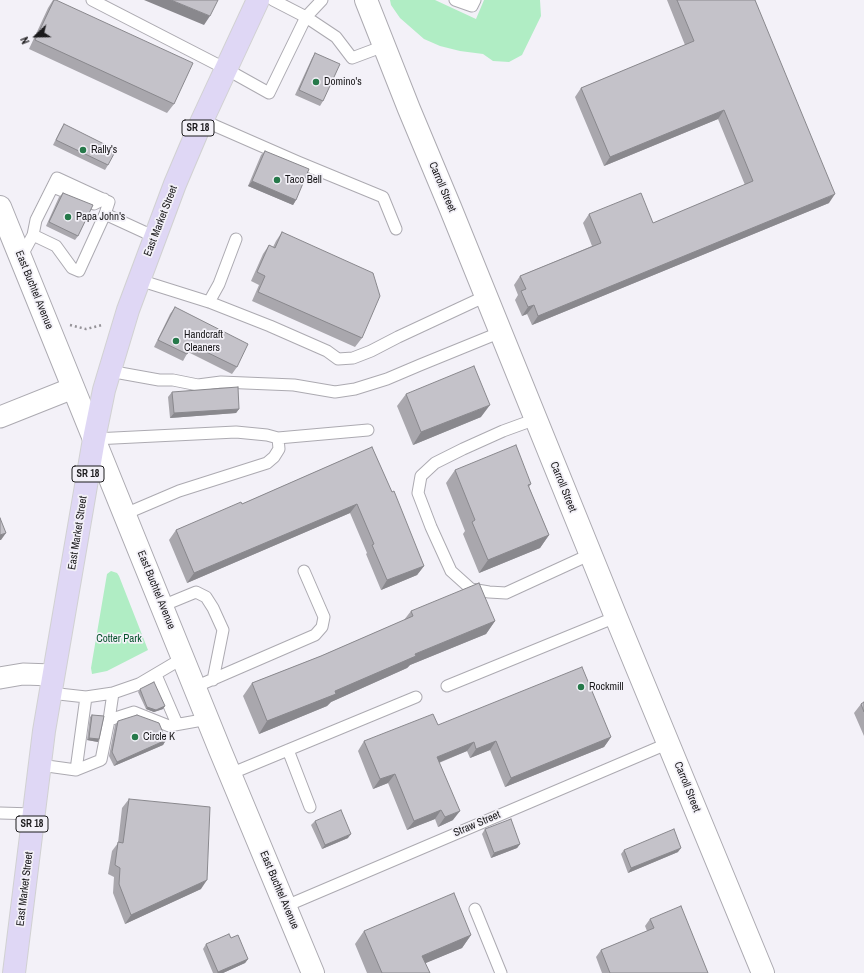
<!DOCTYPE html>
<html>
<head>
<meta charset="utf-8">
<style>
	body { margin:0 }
	#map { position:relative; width:864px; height:973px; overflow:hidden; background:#f3f1f8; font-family:"Archivo Narrow",sans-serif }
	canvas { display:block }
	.north { position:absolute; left:16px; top:16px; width:40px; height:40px; -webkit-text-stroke:3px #f3f1f8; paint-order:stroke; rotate:248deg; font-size:11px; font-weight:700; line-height:16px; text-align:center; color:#1b1a1c }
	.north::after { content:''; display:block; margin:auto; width:14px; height:18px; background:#1b1a1c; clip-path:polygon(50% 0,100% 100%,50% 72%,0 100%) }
</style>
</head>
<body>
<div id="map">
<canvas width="864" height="973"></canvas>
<div class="north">N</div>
</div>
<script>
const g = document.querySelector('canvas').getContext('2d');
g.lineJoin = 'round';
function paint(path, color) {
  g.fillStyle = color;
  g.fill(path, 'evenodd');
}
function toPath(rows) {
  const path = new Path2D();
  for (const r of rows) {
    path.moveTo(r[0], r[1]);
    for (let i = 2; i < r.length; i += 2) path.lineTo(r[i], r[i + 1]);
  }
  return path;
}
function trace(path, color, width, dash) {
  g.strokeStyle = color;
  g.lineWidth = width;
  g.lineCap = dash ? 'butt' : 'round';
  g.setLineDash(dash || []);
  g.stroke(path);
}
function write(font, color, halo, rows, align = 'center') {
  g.font = font + ' "Archivo Narrow",sans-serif';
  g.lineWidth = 3.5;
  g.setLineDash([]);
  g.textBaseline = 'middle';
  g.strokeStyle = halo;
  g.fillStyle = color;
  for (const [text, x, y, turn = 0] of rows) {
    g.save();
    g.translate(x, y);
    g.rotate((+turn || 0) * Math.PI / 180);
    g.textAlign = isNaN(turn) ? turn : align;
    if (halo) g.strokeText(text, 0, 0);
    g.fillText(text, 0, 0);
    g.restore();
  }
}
paint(toPath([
	[390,0,435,0,476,19,484,0,540,0,541,16,522,55,509,62,493,61,483,54,460,51,440,46,424,39,400,18,391,5],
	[111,571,117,573,119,576,148,650,107,671,92,674,91,668,107,574]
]), '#b0edc4');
const lane = toPath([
	[92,0,226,69,269,93,306,17,273,0],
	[322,0,306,17,336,37,352,58,384,46],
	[455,0,472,6,475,0],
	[202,120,298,162,383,197,396,229],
	[53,187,94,204,104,199],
	[33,235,56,246,72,268,79,271,105,214],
	[21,257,33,235,36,220,57,178,109,202,105,214,155,237],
	[139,280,209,302,270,326,327,351,338,359,353,358,371,351,398,337,486,296],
	[209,302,219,284,236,239],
	[109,371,159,380,173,380,198,385,221,382,294,385,335,392,355,389,387,379,420,365,501,332],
	[536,419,503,431,463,449,435,463,421,476,418,493,431,527,451,571,471,589,489,592,506,593,591,554],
	[278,438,368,430],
	[94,439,236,432,267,435,278,438,279,449,274,457,267,463,179,491,125,514],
	[162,606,196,592,206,597,213,608,223,630,213,680],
	[156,675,177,724],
	[447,686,616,617],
	[195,687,315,635,322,627,324,617,304,571],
	[50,693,86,697,113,693,139,684,183,658],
	[109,720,134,712,169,726,208,719],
	[288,750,310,807],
	[40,765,76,770,101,760,109,720,113,693],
	[76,770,86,697],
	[230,774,416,697],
	[0,813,34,814],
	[286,906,669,743],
	[475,909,501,973]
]);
const street = toPath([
	[0,417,73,388],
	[0,678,23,674,53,675]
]);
const secondary = toPath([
	[366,0,409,109,450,207,616,617,763,973],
	[0,207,220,750,313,973]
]);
const primary = toPath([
	[14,973,44,731,94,439,104,390,128,310,175,184,200,125,258,0]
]);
trace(lane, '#acaab1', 13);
trace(street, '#acaab1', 23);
trace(secondary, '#acaab1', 24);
trace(primary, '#d1d1d2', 24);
trace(toPath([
	[70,325,86,329,102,325]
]), '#959398', 2.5, [2, 3]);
trace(lane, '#fff', 11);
trace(street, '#fff', 21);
trace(secondary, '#fff', 22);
trace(primary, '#dfd7f5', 22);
paint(toPath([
	[53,0,174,104,167,113,29,49,48,8],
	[667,0,755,0,829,203,532,325,527,314,522,316,515,300,518,295,514,285,520,276,592,246,583,223,589,214,653,223,745,185,718,119,604,166,575,97,581,88,685,45],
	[315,53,323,101,320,106,295,95,312,58],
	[64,124,108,165,105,170,53,145,61,129],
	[265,151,296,200,293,205,248,186,261,155],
	[63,193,78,236,75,240,46,226,59,197],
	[282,232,362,338,355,347,252,301,259,285,251,281,263,254,269,245,273,247,276,241],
	[175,307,237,367,232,374,188,352,183,361,154,347,170,314],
	[172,392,239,409,236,413,170,418,168,397],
	[406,394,481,417,413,445,397,406],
	[372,447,424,566,417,575,381,590,366,554,367,553,350,513,187,583,169,540,176,530,242,504],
	[455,470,531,484,529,487,549,535,540,548,479,573,463,534,465,531,446,483],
	[411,611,495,621,486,634,410,665,407,668,331,702,327,706,259,734,243,696,252,683,321,656,404,620],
	[140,689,163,709,154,712,146,709,138,692],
	[864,702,864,736,854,713,861,704],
	[92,715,99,739,98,742,87,740,90,717],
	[118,721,166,740,163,745,114,766,109,756,115,725],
	[438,725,611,737,604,747,505,787,490,750,470,758,467,751,439,763,453,820,438,827,435,819,407,830,388,783,373,789,358,751,364,741],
	[129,799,201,889,125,924,113,893,114,877,108,874,112,851,118,843,122,808],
	[315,821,348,838,322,849,311,825],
	[485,829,520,844,517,848,491,858,482,834],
	[624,850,678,852,628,873,621,854],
	[650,919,708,973,602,973,596,957,601,950,647,931,645,926],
	[364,931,471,935,462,948,425,963,430,973,367,973,355,944],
	[231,938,248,959,245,963,223,973,213,973,203,949,206,944]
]), '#a9a7ad');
paint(toPath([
	[144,0,171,0,210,16,204,25],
	[724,110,718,119,604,166,610,157],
	[252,181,296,200,293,205,248,186],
	[835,194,829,203,532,325,538,316],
	[534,305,527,314,522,316,528,307],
	[490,405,481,417,413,445,421,432],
	[239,409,236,413,170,418,174,413],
	[357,504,350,513,187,583,194,573],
	[6,533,1,540,0,540,0,535],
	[549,535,540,548,479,573,488,560],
	[424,566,417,575,381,590,387,580],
	[495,621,486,634,410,665,407,668,331,702,327,706,259,734,267,721,335,691,415,654],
	[165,706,163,709,154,712,146,709,147,707],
	[611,737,604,747,505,787,511,778],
	[89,738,99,739,98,742,87,740],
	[166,740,163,745,114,766,117,762],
	[496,741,490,750,470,758,476,749],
	[474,742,467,751,430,766,437,757],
	[395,774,388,783,373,789,380,779],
	[441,810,435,819,407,830,414,821],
	[460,811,453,820,438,827,445,817],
	[351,834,348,838,322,849,325,845],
	[520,844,517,848,491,858,494,853],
	[681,848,678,852,628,873,631,868],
	[207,880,201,889,125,924,131,915],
	[471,935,462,948,414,968,422,956],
	[248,959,245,963,223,973,217,973,218,972]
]), '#89888d');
const building = toPath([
	[54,0,56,0,193,63,174,104,35,40,54,0],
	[171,0,218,0,210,16,171,0],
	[677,0,755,0,835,194,538,316,534,305,528,307,521,291,526,289,520,276,601,243,589,214,641,193,653,223,753,181,724,110,610,157,581,88,694,41,677,0],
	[315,53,340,64,323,101,299,90,315,53],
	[64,124,116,150,108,165,56,140,64,124],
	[265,151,309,169,296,200,252,181,265,151],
	[63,193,93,205,78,236,49,222,63,193],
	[282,232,373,273,380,296,362,338,258,292,265,276,257,272,269,245,275,248,282,232],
	[175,307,248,344,237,367,192,345,187,354,158,340,175,307],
	[474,366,490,405,421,432,406,394,474,366],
	[238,387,239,409,174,413,172,392,238,387],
	[516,445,531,484,528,485,549,535,488,560,472,522,475,520,455,470,516,445],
	[372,447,392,492,394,491,424,566,387,580,372,545,374,544,357,504,194,573,176,530,241,502,242,504,372,447],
	[0,518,6,533,0,535,0,518],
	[479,583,495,621,415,654,416,656,335,691,336,694,267,721,252,683,321,656,413,616,411,611,479,583],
	[582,667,611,737,511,778,496,741,476,749,474,742,437,757,460,811,445,817,441,810,414,821,395,774,380,779,364,741,433,714,438,725,582,667],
	[154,682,165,706,156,710,147,707,140,689,154,682],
	[864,702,864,712,861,704,864,702],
	[92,715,104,716,99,739,89,738,92,715],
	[137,715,159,723,166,740,117,762,112,752,118,721,137,715],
	[129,799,210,807,207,880,131,915,119,884,120,868,115,865,118,842,123,843,129,799],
	[341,810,351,834,325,845,315,821,341,810],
	[511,819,520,844,494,853,485,829,511,819],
	[674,829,681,848,631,868,624,850,674,829],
	[454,893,471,935,422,956,430,973,382,973,364,931,454,893],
	[681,906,708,973,610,973,601,950,654,928,650,919,681,906],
	[229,934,231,938,238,935,248,959,218,972,206,944,229,934]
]);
paint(building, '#c4c2c9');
trace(building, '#89888d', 1);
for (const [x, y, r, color] of [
	[316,82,4,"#26794a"],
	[83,150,4,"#26794a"],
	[277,180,4,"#26794a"],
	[68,217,4,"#26794a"],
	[176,341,4,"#26794a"],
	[581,687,4,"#26794a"],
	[135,737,4,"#26794a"]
]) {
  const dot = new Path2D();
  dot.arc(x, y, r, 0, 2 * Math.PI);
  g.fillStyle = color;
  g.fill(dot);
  trace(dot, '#f3f1f8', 1.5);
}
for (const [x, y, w] of [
	[198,128,32],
	[88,474,32],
	[32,824,32]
]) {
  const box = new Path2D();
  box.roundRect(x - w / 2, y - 8, w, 16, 3);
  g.fillStyle = '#f3f1f8';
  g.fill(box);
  trace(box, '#1b1a1c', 1);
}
write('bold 10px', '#1b1a1c', null, [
	["SR 18",198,128],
	["SR 18",88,474],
	["SR 18",32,824]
]);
write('11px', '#1b1a1c', '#f3f1f8', [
	["Domino's",324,82],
	["Rally's",91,150],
	["Taco Bell",285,180],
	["Papa John's",76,217],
	["Handcraft",184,335],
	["Cleaners",184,348],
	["Rockmill",589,687],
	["Circle K",143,737]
], 'left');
write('11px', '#1b1a1c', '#f3f1f8', [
	["Carroll Street",442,187,67],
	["East Market Street",161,221,-69],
	["East Buchtel Avenue",34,290,68],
	["Carroll Street",563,487,68],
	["East Market Street",78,533,-81],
	["East Buchtel Avenue",156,590,68],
	["Carroll Street",687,787,68],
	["Straw Street",477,824,-23],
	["East Market Street",25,889,-83],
	["East Buchtel Avenue",279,890,67]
]);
write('11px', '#09532e', '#f3f1f8', [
	["Cotter Park",119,639]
]);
</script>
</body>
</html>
